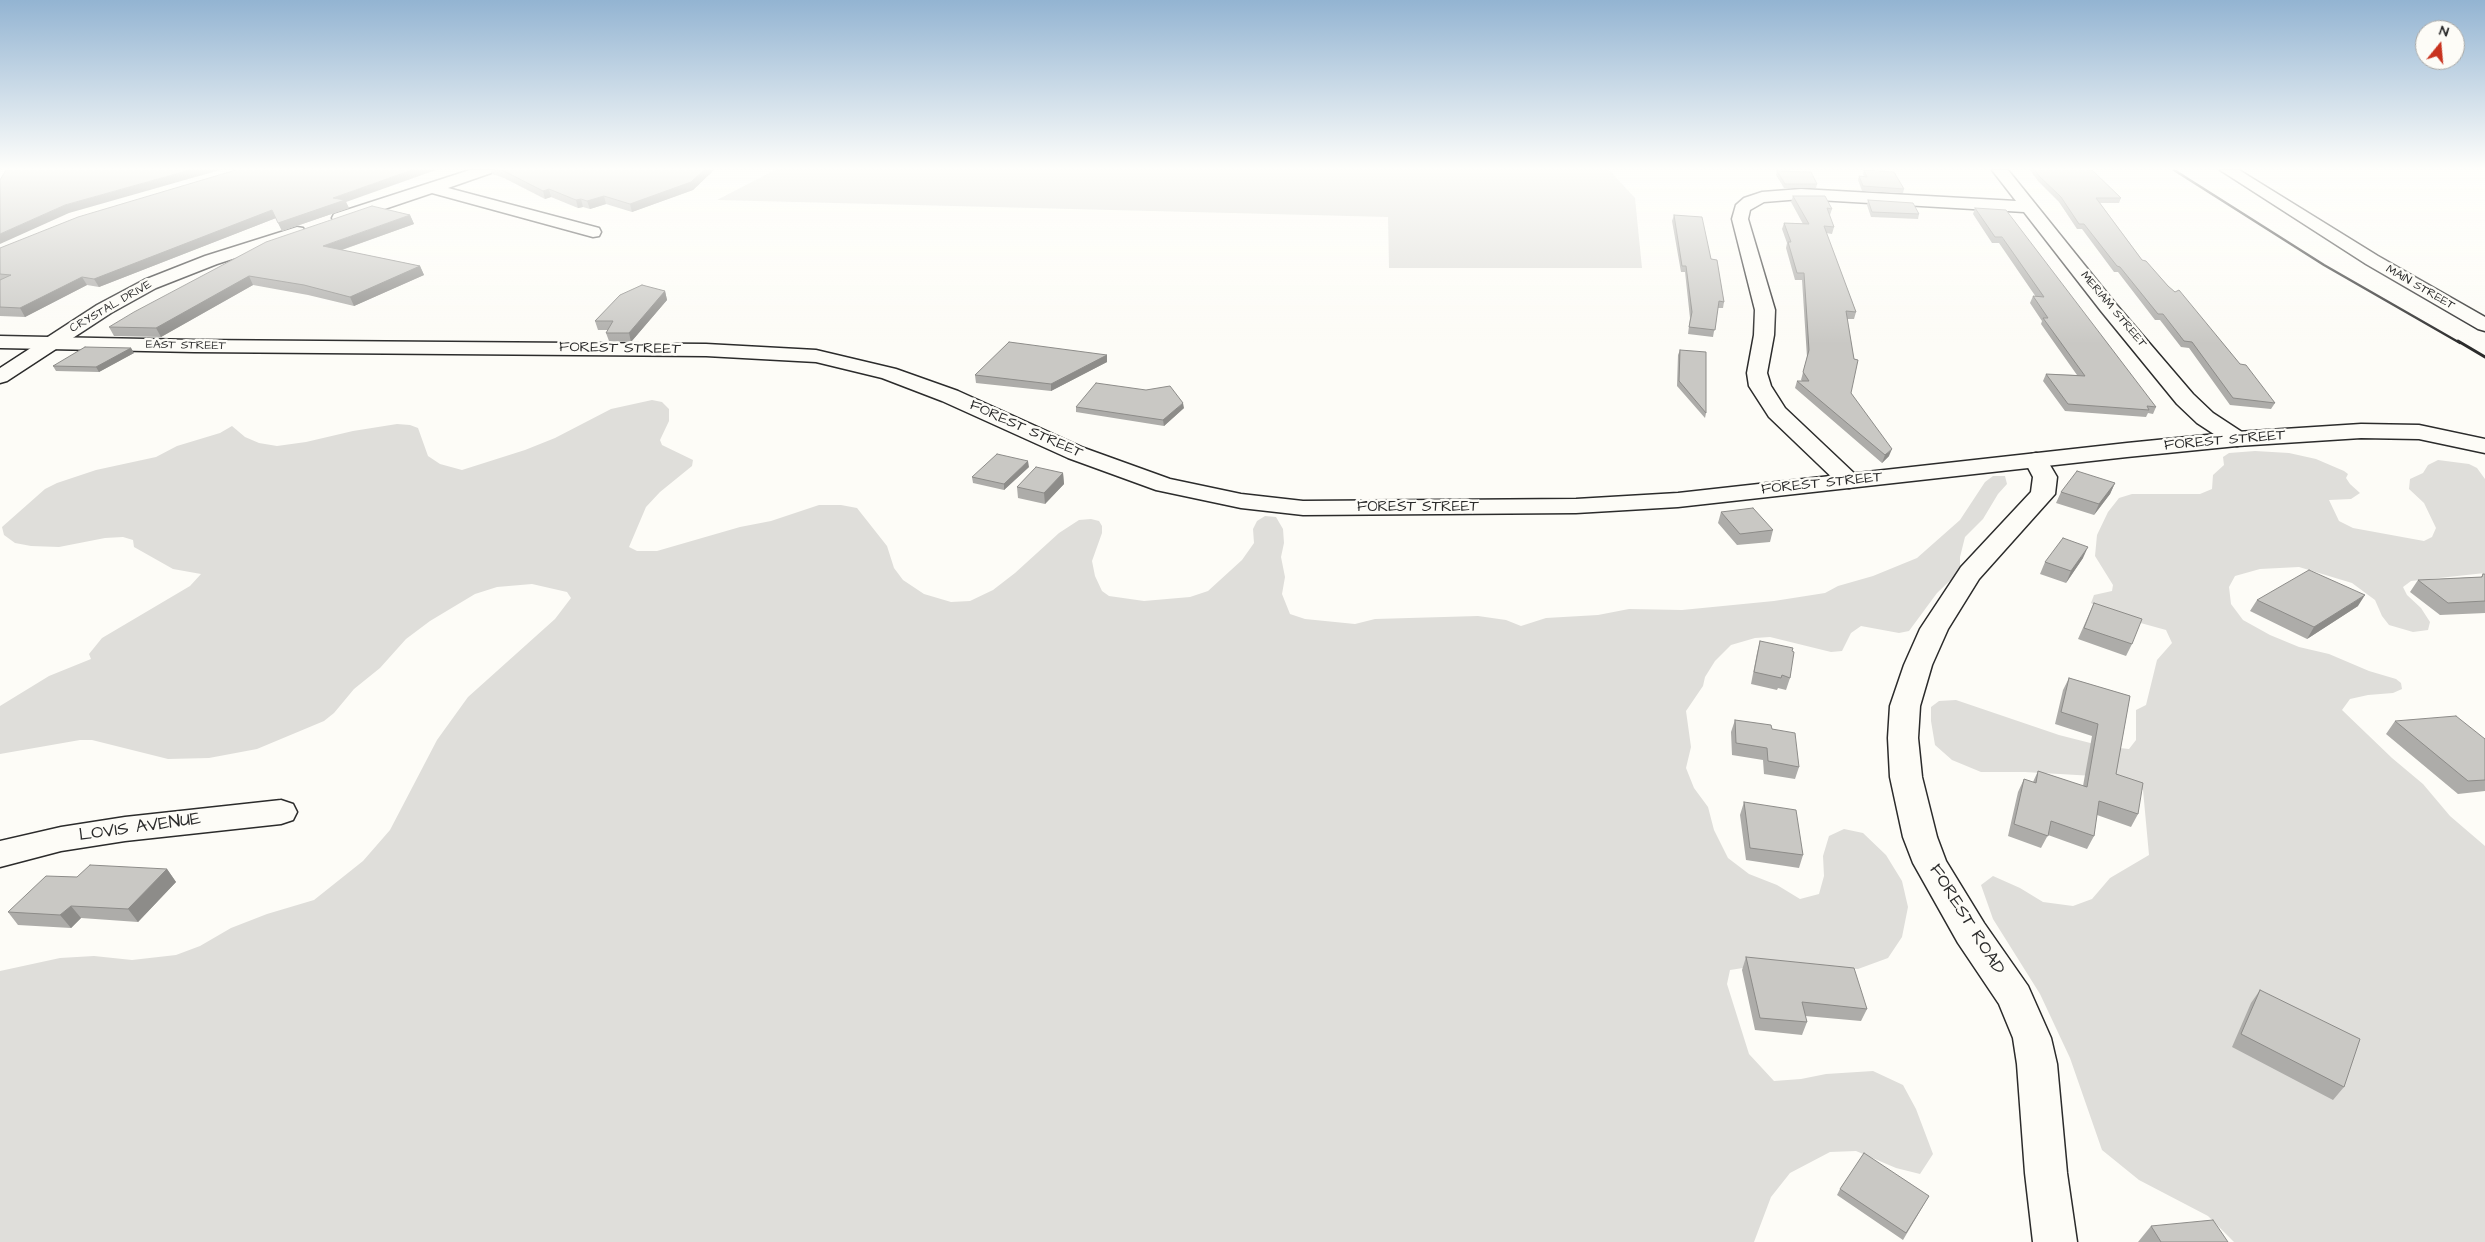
<!DOCTYPE html>
<html>
<head>
<meta charset="utf-8">
<style>
	body { margin:0 }
	#map { position:relative; width:2485px; height:1242px; overflow:hidden; background:#fdfcf7; font-family:"Architects Daughter",sans-serif }
	canvas { display:block }
	.north { position:absolute; left:2415px; top:20px; width:50px; height:50px; box-sizing:border-box; background:#fdfcf7; border:1px solid #a9a8a5; border-radius:50%; rotate:17deg; font-size:14px; font-weight:700; line-height:20px; text-align:center; color:#2b2b2b }
	.north::after { content:''; display:block; margin:auto; width:18px; height:22px; background:#c8321e; clip-path:polygon(50% 0,100% 100%,50% 72%,0 100%) }
</style>
</head>
<body>
<div id="map">
<canvas width="2485" height="1242"></canvas>
<div class="north">N</div>
</div>
<script>
const g = document.querySelector('canvas').getContext('2d');
g.lineJoin = 'round';
function paint(path, color) {
  g.fillStyle = color;
  g.fill(path, 'evenodd');
}
function toPath(rows) {
  const path = new Path2D();
  for (const r of rows) {
    path.moveTo(r[0], r[1]);
    for (let i = 2; i < r.length; i += 2) path.lineTo(r[i], r[i + 1]);
  }
  return path;
}
function trace(path, color, width, dash) {
  g.strokeStyle = color;
  g.lineWidth = width;
  g.lineCap = dash ? 'butt' : 'round';
  g.setLineDash(dash || []);
  g.stroke(path);
}
function write(font, color, halo, rows, align = 'center') {
  g.font = font + ' "Architects Daughter",sans-serif';
  g.lineWidth = 5;
  g.setLineDash([]);
  g.textBaseline = 'middle';
  g.strokeStyle = halo;
  g.fillStyle = color;
  for (const [text, x, y, turn = 0] of rows) {
    g.save();
    g.translate(x, y);
    g.rotate((+turn || 0) * Math.PI / 180);
    g.textAlign = isNaN(turn) ? turn : align;
    if (halo) g.strokeText(text, 0, 0);
    g.fillText(text, 0, 0);
    g.restore();
  }
}
paint(toPath([
	[775,170,1609,170,1635,198,1642,268,1389,268,1388,217,717,200],
	[652,400,662,402,669,409,669,421,660,440,662,445,693,460,692,466,660,492,646,507,629,547,637,551,657,551,740,527,771,521,819,505,841,505,857,508,887,546,894,568,903,580,924,594,951,602,970,601,993,590,1015,573,1059,533,1079,520,1091,519,1099,521,1102,526,1102,533,1092,561,1095,576,1102,591,1109,596,1144,601,1190,597,1208,591,1242,560,1254,543,1253,529,1257,521,1265,516,1276,517,1283,529,1284,543,1281,557,1285,577,1282,594,1290,614,1305,619,1355,624,1375,619,1478,616,1506,620,1521,626,1546,618,1598,615,1629,609,1682,610,1774,601,1825,593,1838,586,1873,576,1917,558,1960,520,1985,482,1993,476,2005,476,2007,484,1998,494,1983,519,1965,537,1960,557,1960,571,1937,593,1909,631,1899,633,1861,626,1851,633,1842,651,1831,652,1770,637,1755,638,1731,645,1715,661,1705,677,1703,686,1686,711,1691,747,1686,768,1694,788,1708,807,1714,830,1728,858,1749,874,1777,885,1800,899,1819,894,1824,876,1823,856,1829,836,1844,829,1863,833,1886,855,1902,881,1908,907,1902,937,1888,958,1858,969,1769,964,1730,970,1727,984,1749,1054,1774,1081,1801,1079,1826,1074,1873,1071,1903,1085,1916,1109,1933,1154,1920,1174,1896,1168,1856,1151,1830,1152,1790,1173,1771,1197,1754,1242,0,1242,0,971,60,958,94,956,132,960,176,955,200,946,231,928,267,914,314,900,363,861,390,830,437,740,468,697,555,619,571,598,567,592,532,584,497,587,475,594,430,621,406,639,380,668,354,689,334,713,324,721,257,749,209,758,168,759,92,740,80,740,0,754,0,706,49,676,91,659,89,654,102,638,190,586,201,574,173,569,134,547,133,540,123,537,105,538,59,547,31,546,15,543,4,535,2,527,45,489,57,483,96,470,156,457,177,446,220,433,232,426,245,437,259,443,277,446,306,442,353,431,397,424,410,425,418,428,428,456,440,464,462,470,525,450,555,438,611,409],
	[2255,451,2289,453,2316,459,2344,471,2348,474,2346,478,2350,484,2360,493,2351,499,2329,500,2339,521,2353,528,2424,541,2432,537,2436,528,2424,503,2409,489,2410,479,2423,473,2428,465,2438,460,2469,464,2477,468,2485,479,2485,573,2411,581,2403,587,2407,595,2421,608,2430,622,2428,630,2413,632,2389,625,2382,616,2375,600,2352,583,2299,567,2260,569,2235,576,2229,587,2231,604,2243,620,2270,635,2299,647,2329,654,2369,671,2396,679,2401,683,2402,689,2393,693,2368,695,2350,699,2342,710,2392,758,2423,784,2450,816,2485,846,2485,1242,2234,1242,2208,1216,2139,1180,2102,1150,2070,1058,2040,994,1993,919,1981,885,1993,876,2020,888,2043,902,2073,906,2092,899,2110,878,2149,855,2143,790,2094,776,2025,772,1981,772,1952,760,1935,745,1931,721,1931,707,1939,701,1956,700,2059,735,2102,746,2129,749,2136,740,2136,710,2146,705,2157,660,2172,643,2166,630,2108,614,2091,603,2094,595,2112,591,2113,585,2095,556,2097,535,2108,512,2119,498,2132,494,2200,494,2212,489,2213,475,2224,465,2223,457,2229,453]
]), '#dfdeda');
const minor = toPath([
	[470,170,494,170,491,173,448,188,599,228,601,232,599,236,593,237,432,193,346,222,334,222,332,218,334,214,470,170],
	[1992,170,2008,170,2115,303,2193,394,2213,413,2245,434,2248,439,2245,444,2237,446,2229,444,2197,423,2177,404,2101,311,2024,212,1801,199,1764,202,1750,210,1748,219,1775,310,1774,335,1767,373,1771,386,1785,408,1857,476,1861,481,1857,486,1849,488,1841,486,1769,417,1749,386,1747,373,1754,335,1755,310,1732,219,1736,205,1744,198,1762,192,1801,189,2016,201,1992,170],
	[297,227,303,228,305,232,303,236,217,264,156,288,111,313,7,381,0,383,0,368,97,305,144,280,205,256,297,227],
	[2036,453,2044,455,2057,477,2055,494,1979,579,1948,629,1932,665,1920,706,1918,738,1922,777,1937,837,1946,861,1984,923,2028,986,2051,1038,2057,1064,2067,1173,2077,1242,2033,1242,2025,1173,2017,1064,2013,1038,1999,1004,1958,943,1913,863,1903,837,1890,777,1888,738,1890,706,1904,665,1920,629,1961,567,2031,492,2033,477,2024,460,2028,455,2036,453],
	[281,800,293,804,297,812,293,820,281,824,125,841,61,851,0,867,0,841,61,827,125,817,281,800]
]);
const secondary = toPath([
	[0,336,194,340,706,344,816,350,896,369,958,391,1084,448,1170,479,1241,494,1303,501,1576,499,1678,493,2127,443,2237,432,2361,424,2419,425,2485,439,2485,453,2419,439,2361,438,2237,446,2127,457,1678,507,1576,513,1303,515,1241,508,1156,490,1068,458,942,401,882,378,816,362,706,356,194,352,0,348,0,336]
]);
const primary = toPath([
	[2220,170,2239,170,2378,256,2485,317,2485,331,2478,329,2366,264,2220,170]
]);
trace(minor, '#2b2b2b', 3);
trace(secondary, '#2b2b2b', 3);
trace(primary, '#2b2b2b', 3);
paint(minor, '#fdfcf7');
paint(secondary, '#fdfcf7');
paint(primary, '#fdfcf7');
trace(toPath([
	[2174,170,2324,265,2460,343]
]), '#2b2b2b', 2.5);
trace(toPath([
	[2458,341,2485,357]
]), '#2b2b2b', 3);
paint(toPath([
	[491,170,714,170,693,190,632,212,606,204,590,209,583,207,578,208,551,197,545,199,504,178,492,174],
	[1864,170,1904,189,1903,193,1862,191,1858,180,1859,176,1864,176,1863,174],
	[2030,170,2092,170,2121,198,2119,203,2100,203,2142,260,2168,286,2275,403,2271,409,2230,405,2189,348,2181,347,2160,320,2155,320,2118,272,2114,272,2082,229,2077,229,2059,202,2038,181],
	[1777,171,1817,184,1816,188,1784,188,1776,175],
	[1793,196,1832,209,1830,215,1829,215,1834,227,1832,234,1826,233,1856,312,1854,319,1847,319,1851,393,1889,456,1882,463,1795,388,1797,381,1802,381,1801,380,1807,357,1802,280,1795,280,1786,248,1787,243,1782,229,1784,223,1803,224,1791,202],
	[1868,200,1919,214,1918,219,1871,217,1867,205],
	[346,202,349,208,282,231,276,218,99,287,87,285,25,317,0,316,0,248],
	[1975,208,2156,407,2153,414,2148,413,2146,417,2065,411,2043,381,2046,374,2077,375,2041,324,2042,321,2030,303,2033,296,2036,297,1999,243,1992,243,1973,214],
	[410,215,414,224,342,250,420,266,424,275,354,306,308,295,253,285,161,337,114,336,109,327],
	[1674,215,1711,259,1724,302,1723,308,1718,308,1713,337,1688,334,1690,318,1685,272,1681,272,1672,221],
	[665,291,667,300,631,342,609,341,606,333,608,330,598,330,595,321],
	[131,348,134,353,99,372,56,371,53,366],
	[1680,350,1706,413,1705,418,1677,386,1678,355],
	[1107,355,1107,362,1051,391,976,383,975,375],
	[1076,407,1184,408,1164,426,1076,412],
	[1029,467,1004,490,973,483,972,477],
	[1063,473,1064,484,1045,504,1018,498,1017,487],
	[2115,483,2110,494,2094,515,2056,503,2061,492],
	[1721,512,1773,530,1770,542,1737,545,1718,523],
	[2083,558,2066,583,2040,574,2045,562],
	[2483,574,2485,574,2485,613,2440,615,2410,592,2418,580,2481,577],
	[2257,600,2358,606,2307,639,2250,611],
	[2094,603,2132,644,2126,656,2078,639],
	[1760,641,1792,651,1790,678,1786,690,1778,688,1777,690,1751,684,1757,653],
	[2069,678,2130,696,2116,774,2138,814,2131,827,2097,815,2094,836,2087,849,2048,835,2041,848,2008,836,2018,792,2024,779,2033,782,2038,771,2083,786,2092,736,2055,724,2063,690],
	[1735,720,1772,729,1799,767,1795,779,1764,774,1763,760,1732,755,1731,732],
	[2395,721,2485,739,2485,791,2458,794,2386,734],
	[1744,802,1803,855,1799,868,1746,860,1740,815],
	[167,869,176,882,138,922,81,918,71,928,18,925,8,912],
	[1746,957,1867,1009,1861,1021,1805,1016,1807,1022,1802,1035,1755,1030,1742,970],
	[2260,990,2344,1087,2333,1100,2232,1047,2251,1003],
	[1840,1189,1929,1196,1903,1240,1837,1195],
	[2151,1226,2228,1242,2138,1242]
]), '#adaca9');
paint(toPath([
	[190,170,220,170,69,213,0,244,0,234,65,205],
	[412,170,436,170,346,202,349,208,282,231,278,223,333,198],
	[704,170,714,170,693,190,632,212,630,204],
	[549,189,551,197,545,199,543,191],
	[604,196,606,204,590,209,587,201],
	[581,199,583,207,578,208,576,200],
	[272,210,276,218,99,287,94,279],
	[410,215,414,224,327,255,323,246],
	[420,266,424,275,354,306,350,297],
	[249,276,253,285,161,337,156,328],
	[82,277,87,285,25,317,20,308],
	[665,291,667,300,631,342,629,333],
	[131,348,134,353,99,372,96,367],
	[1107,355,1107,362,1051,391,1051,384],
	[1183,403,1184,408,1164,426,1163,420],
	[1892,449,1889,456,1882,463,1885,455],
	[1028,461,1029,467,1004,490,1004,484],
	[1063,473,1064,484,1045,504,1044,493],
	[2115,483,2110,494,2094,515,2099,504],
	[2088,547,2083,558,2066,583,2071,571],
	[2365,595,2358,606,2307,639,2314,627],
	[167,869,176,882,138,922,128,909],
	[71,906,81,918,71,928,60,915]
]), '#8d8c89');
const building = toPath([
	[6,170,190,170,65,205,0,234,0,180,6,170],
	[236,170,412,170,333,198,345,200,278,223,272,210,94,279,82,277,20,308,0,307,0,280,11,275,0,274,0,248,78,217,236,170],
	[502,170,704,170,691,182,630,204,604,196,587,201,581,199,576,200,549,189,543,191,502,170],
	[1864,170,1894,172,1904,189,1863,186,1859,176,1867,177,1864,170],
	[2035,170,2092,170,2121,198,2096,198,2142,260,2146,261,2168,286,2175,292,2179,290,2240,364,2246,365,2275,403,2233,398,2192,342,2184,341,2163,314,2158,314,2120,267,2117,266,2084,224,2079,224,2061,197,2039,176,2035,170],
	[1777,171,1811,172,1817,184,1785,184,1777,171],
	[1793,196,1825,196,1832,209,1827,208,1834,227,1824,226,1856,312,1846,311,1854,359,1858,360,1851,393,1892,449,1885,455,1797,381,1809,381,1803,372,1809,350,1804,273,1797,273,1788,242,1791,242,1784,223,1809,224,1793,196],
	[1868,200,1913,203,1919,214,1872,212,1868,200],
	[372,206,410,215,323,246,420,266,350,297,304,285,249,276,156,328,109,327,134,312,266,242,372,206],
	[1975,208,2006,210,2156,407,2147,406,2149,410,2068,404,2046,374,2085,376,2043,318,2048,318,2033,296,2044,297,2002,237,1995,237,1975,208],
	[1674,215,1702,217,1711,259,1717,260,1724,302,1719,301,1715,330,1689,327,1692,312,1686,266,1682,266,1674,215],
	[642,285,665,291,629,333,606,333,613,321,595,321,620,295,642,285],
	[1009,342,1107,355,1051,384,975,375,1009,342],
	[85,347,131,348,96,367,53,366,85,347],
	[1680,350,1706,352,1706,413,1679,381,1680,350],
	[1096,383,1146,390,1170,386,1183,403,1163,420,1076,407,1096,383],
	[997,454,1028,461,1004,484,972,477,997,454],
	[1036,467,1063,473,1044,493,1017,487,1036,467],
	[2077,471,2115,483,2099,504,2061,492,2077,471],
	[1753,508,1773,530,1740,534,1721,512,1753,508],
	[2063,538,2088,547,2071,571,2045,562,2063,538],
	[2309,570,2365,595,2314,627,2257,600,2309,570],
	[2483,574,2485,574,2485,601,2448,603,2418,580,2482,577,2483,574],
	[2094,603,2142,619,2132,644,2084,628,2094,603],
	[1760,641,1793,648,1792,651,1794,652,1790,678,1782,675,1781,678,1754,672,1760,641],
	[2069,678,2130,696,2116,774,2143,783,2138,814,2099,801,2094,836,2051,821,2048,836,2014,824,2024,779,2036,783,2038,771,2087,787,2098,724,2061,712,2069,678],
	[2456,716,2485,739,2485,780,2468,781,2395,721,2456,716],
	[1735,720,1771,725,1772,729,1795,733,1799,767,1768,761,1767,748,1736,743,1735,720],
	[1744,802,1796,810,1803,855,1750,848,1744,802],
	[90,865,167,869,128,909,71,906,60,915,8,912,46,876,77,877,90,865],
	[1746,957,1854,968,1867,1009,1802,1002,1807,1022,1760,1018,1746,957],
	[2260,990,2360,1039,2344,1087,2241,1034,2260,990],
	[1864,1153,1929,1196,1906,1233,1840,1189,1864,1153],
	[2213,1220,2228,1242,2161,1242,2151,1226,2213,1220]
]);
paint(building, '#c9c8c4');
trace(building, '#8d8c89', 1);
const sky = g.createLinearGradient(0, 0, 0, 344);
sky.addColorStop(0, '#93b4d2');
sky.addColorStop(0.49, '#fefefb');
sky.addColorStop(1, '#fefefb00');
g.fillStyle = sky;
g.fillRect(0, 0, 2485, 344);
write('12px', '#2b2b2b', '#fdfcf7', [
	["MAIN STREET",2420,288,30],
	["CRYSTAL DRIVE",111,307,-30],
	["MERIAM STREET",2113,310,50],
	["EAST STREET",186,346,1]
]);
write('15px', '#2b2b2b', '#fdfcf7', [
	["FOREST STREET",620,349,1],
	["FOREST STREET",1026,430,24],
	["FOREST STREET",2225,441,-5],
	["FOREST STREET",1822,484,-6],
	["FOREST STREET",1418,508]
]);
write('18px', '#2b2b2b', '#fdfcf7', [
	["LOVIS AVENUE",140,828,-8],
	["FOREST ROAD",1966,920,58]
]);
</script>
</body>
</html>
